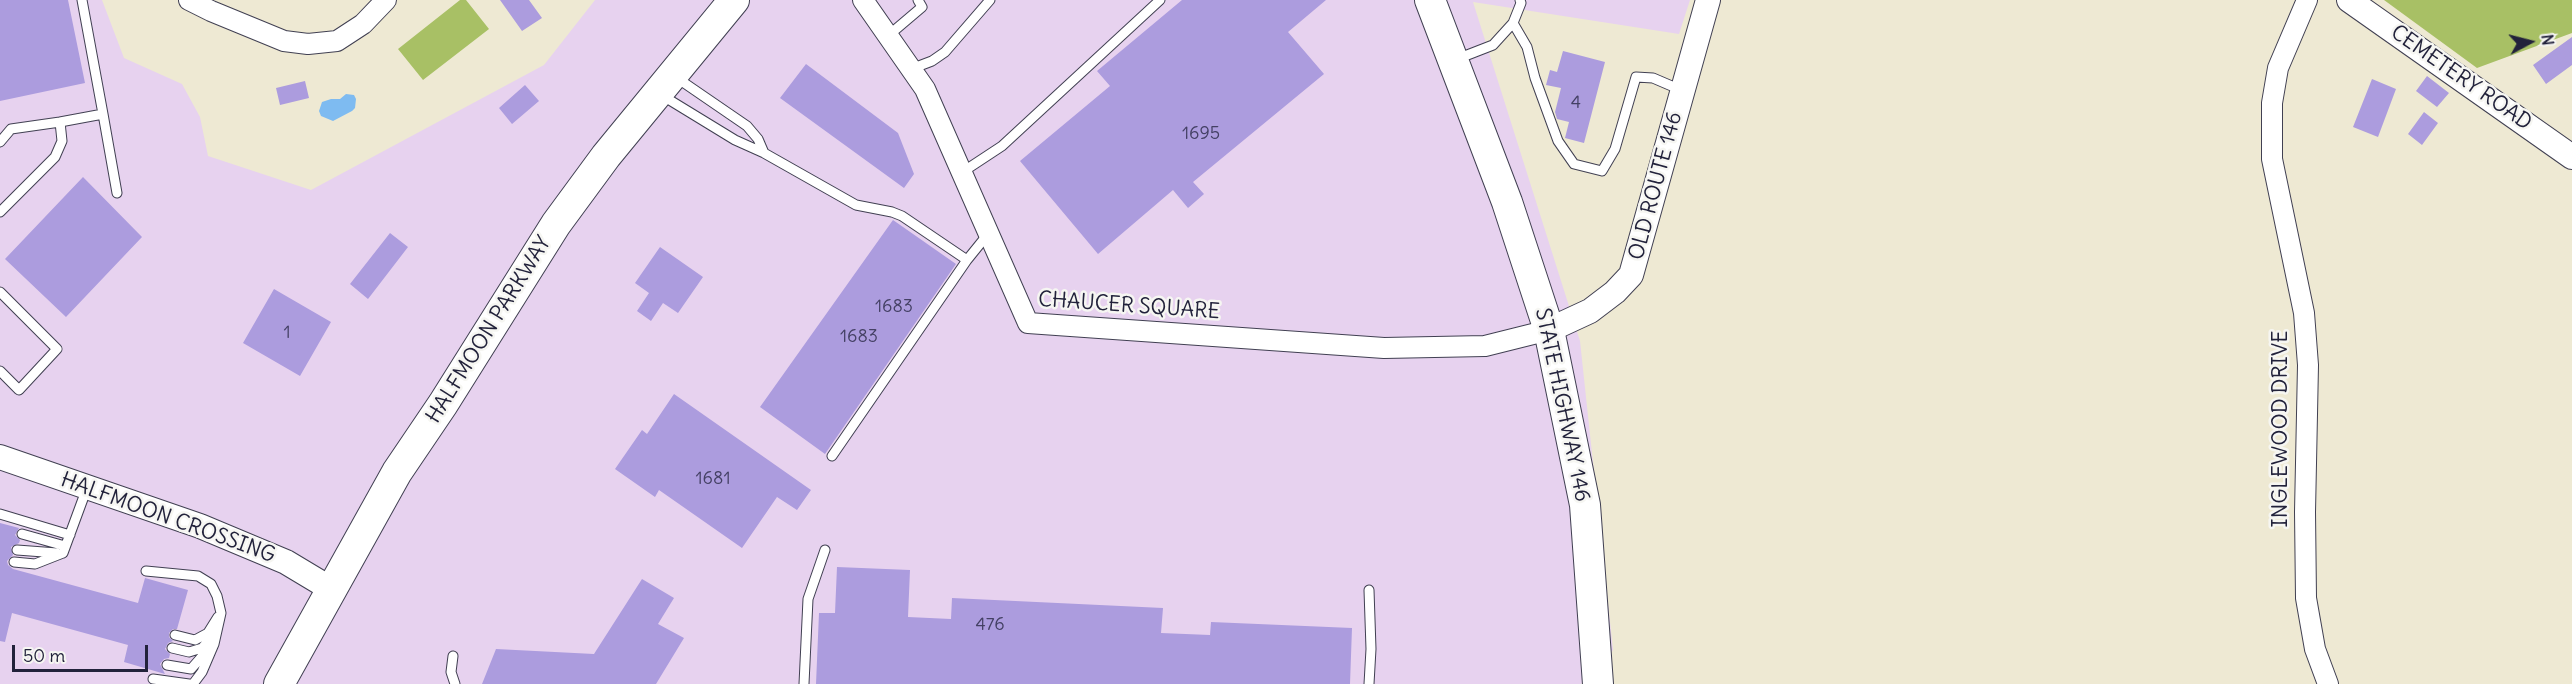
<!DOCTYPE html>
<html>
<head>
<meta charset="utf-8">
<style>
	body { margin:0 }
	#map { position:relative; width:2572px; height:684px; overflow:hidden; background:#eee9d3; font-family:Delius,sans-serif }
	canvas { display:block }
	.north { position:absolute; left:2500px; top:12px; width:60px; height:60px; -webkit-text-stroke:4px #f6f6f2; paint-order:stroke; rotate:83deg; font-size:16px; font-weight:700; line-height:24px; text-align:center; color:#22223b }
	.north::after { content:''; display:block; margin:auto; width:21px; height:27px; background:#22223b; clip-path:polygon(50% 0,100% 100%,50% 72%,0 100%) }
	.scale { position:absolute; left:12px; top:645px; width:136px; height:27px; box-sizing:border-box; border:3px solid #22223b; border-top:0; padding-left:8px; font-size:18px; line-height:21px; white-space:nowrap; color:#22223b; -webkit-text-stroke:4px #f6f6f2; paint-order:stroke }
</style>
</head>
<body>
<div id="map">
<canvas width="2572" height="684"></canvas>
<div class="north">N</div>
<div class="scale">50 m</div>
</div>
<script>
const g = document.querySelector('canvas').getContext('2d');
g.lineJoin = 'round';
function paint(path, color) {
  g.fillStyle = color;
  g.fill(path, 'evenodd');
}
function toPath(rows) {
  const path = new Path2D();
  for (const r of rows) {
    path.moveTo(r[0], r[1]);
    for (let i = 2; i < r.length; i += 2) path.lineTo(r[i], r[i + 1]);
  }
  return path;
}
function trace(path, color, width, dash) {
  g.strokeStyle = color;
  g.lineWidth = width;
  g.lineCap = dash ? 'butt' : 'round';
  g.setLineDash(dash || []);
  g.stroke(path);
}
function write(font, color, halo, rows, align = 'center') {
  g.font = font + ' Delius,sans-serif';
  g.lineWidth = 5;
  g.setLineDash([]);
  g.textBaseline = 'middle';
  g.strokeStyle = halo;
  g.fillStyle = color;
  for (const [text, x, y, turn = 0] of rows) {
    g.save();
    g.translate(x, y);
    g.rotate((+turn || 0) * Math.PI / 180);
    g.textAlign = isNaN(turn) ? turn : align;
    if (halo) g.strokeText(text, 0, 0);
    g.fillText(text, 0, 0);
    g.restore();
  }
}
paint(toPath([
	[0,0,102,0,124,58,182,84,200,117,208,156,311,190,544,65,595,0,1690,0,1679,34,1473,2,1580,341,1613,650,1581,684,0,684]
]), '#e7d2ef');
paint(toPath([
	[460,0,466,0,489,29,423,80,398,49],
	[2384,0,2572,0,2572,33,2477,68]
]), '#a8c065');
paint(toPath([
	[346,94,354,95,356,99,355,108,352,111,333,121,321,116,319,111,322,102,331,99,340,99]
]), '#7ebbf1');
paint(toPath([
	[0,0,68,0,85,83,0,101],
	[500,0,529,0,542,18,522,31],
	[1182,0,1326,0,1288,32,1324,74,1193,182,1204,194,1188,208,1173,190,1098,254,1020,161,1110,86,1097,71],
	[2572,37,2572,65,2546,84,2533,65],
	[1563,51,1605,62,1584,143,1565,138,1569,122,1557,119,1555,112,1561,88,1546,85,1550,70,1557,72],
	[806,64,898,133,914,174,904,188,780,98],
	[2427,76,2449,93,2437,107,2416,91],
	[2372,79,2396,89,2378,137,2353,127],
	[305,81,309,98,280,105,276,88],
	[525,85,539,101,512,124,499,108],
	[2424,112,2438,123,2422,145,2408,134],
	[83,177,142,237,66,317,5,259],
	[893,220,956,264,825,454,760,407],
	[390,233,408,247,368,299,350,284],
	[660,247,703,277,678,313,663,303,651,321,637,311,649,293,635,283],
	[274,289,331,322,300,376,243,343],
	[674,394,811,490,797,510,777,497,742,548,659,490,655,497,615,469,642,430,647,434],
	[0,523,19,528,15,535,20,540,19,543,11,547,13,555,7,561,8,565,13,569,138,603,145,578,188,590,177,629,173,629,169,633,169,637,173,641,168,643,165,649,170,654,169,658,164,659,160,664,165,674,124,662,128,645,12,613,5,642,0,641],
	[837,567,910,570,908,617,951,619,952,598,1163,608,1161,633,1210,635,1211,622,1352,628,1350,684,816,684,819,613,835,613],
	[642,579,674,598,658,624,684,638,656,684,482,684,496,649,594,654]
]), '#ac9cde');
const service = toPath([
	[1513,23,1527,47,1535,78,1558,141,1574,164,1602,171,1615,149,1636,77,1653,78,1681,90],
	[889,35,922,7,918,0],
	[1457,59,1493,45,1513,23,1521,3,1520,0],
	[911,69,932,61,945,52,990,0],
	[677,78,747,126,758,139,764,153],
	[663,96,735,140,764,153,856,205,892,212,902,216,967,260],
	[103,114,117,193],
	[60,122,103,114,82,0],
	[0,142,11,129,60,122,62,141,55,157,0,212],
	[961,173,1002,146,1160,0],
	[0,292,57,349,19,390,0,371],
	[832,456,967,260,988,234],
	[0,514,70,535],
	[22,534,65,546],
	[17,550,57,553],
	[63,553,87,488],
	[14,562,35,564,63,553],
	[146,571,198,576,211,584,217,596,221,613,214,644,202,672,193,684],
	[175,635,195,640,208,633,218,617],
	[172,648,189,652,202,648,213,636],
	[453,656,451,672,455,684],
	[167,665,191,669,205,653],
	[153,679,189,684],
	[804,684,808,599,825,550],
	[1369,684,1371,649,1369,590]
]);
const minor = toPath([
	[189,0,211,11,284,41,308,44,337,41,363,24,386,0],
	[863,0,925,89,1028,323,1384,348,1485,346,1549,330],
	[2307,0,2278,68,2272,103,2272,159,2304,313,2308,365,2305,512,2306,598,2315,649,2328,684]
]);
const tertiary = toPath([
	[2349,0,2572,157],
	[1549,330,1590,311,1615,292,1631,275,1708,0],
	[0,457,200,526,286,562,331,589]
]);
const primary = toPath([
	[1430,0,1507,202,1549,330,1585,505,1598,684],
	[279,684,397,472,443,404,556,224,606,156,734,0]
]);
trace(service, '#414052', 11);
trace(minor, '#414052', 22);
trace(tertiary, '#414052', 26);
trace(primary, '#414052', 32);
trace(service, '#fff', 9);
trace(minor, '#fff', 20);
trace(tertiary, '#fff', 24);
trace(primary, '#fff', 30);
write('18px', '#444064', null, [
	["4",1576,103],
	["1695",1201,134],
	["1683",894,307],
	["1",287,333],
	["1683",859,337],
	["1681",713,479],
	["476",990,625]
]);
write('21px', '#22223b', '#f6f6f2', [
	["CEMETERY ROAD",2461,78,35],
	["OLD ROUTE 146",1656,186,-75],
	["CHAUCER SQUARE",1129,306,4],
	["HALFMOON PARKWAY",489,330,-58],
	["STATE HIGHWAY 146",1562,405,78],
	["INGLEWOOD DRIVE",2281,429,-90],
	["HALFMOON CROSSING",168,518,20]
]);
</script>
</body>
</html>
